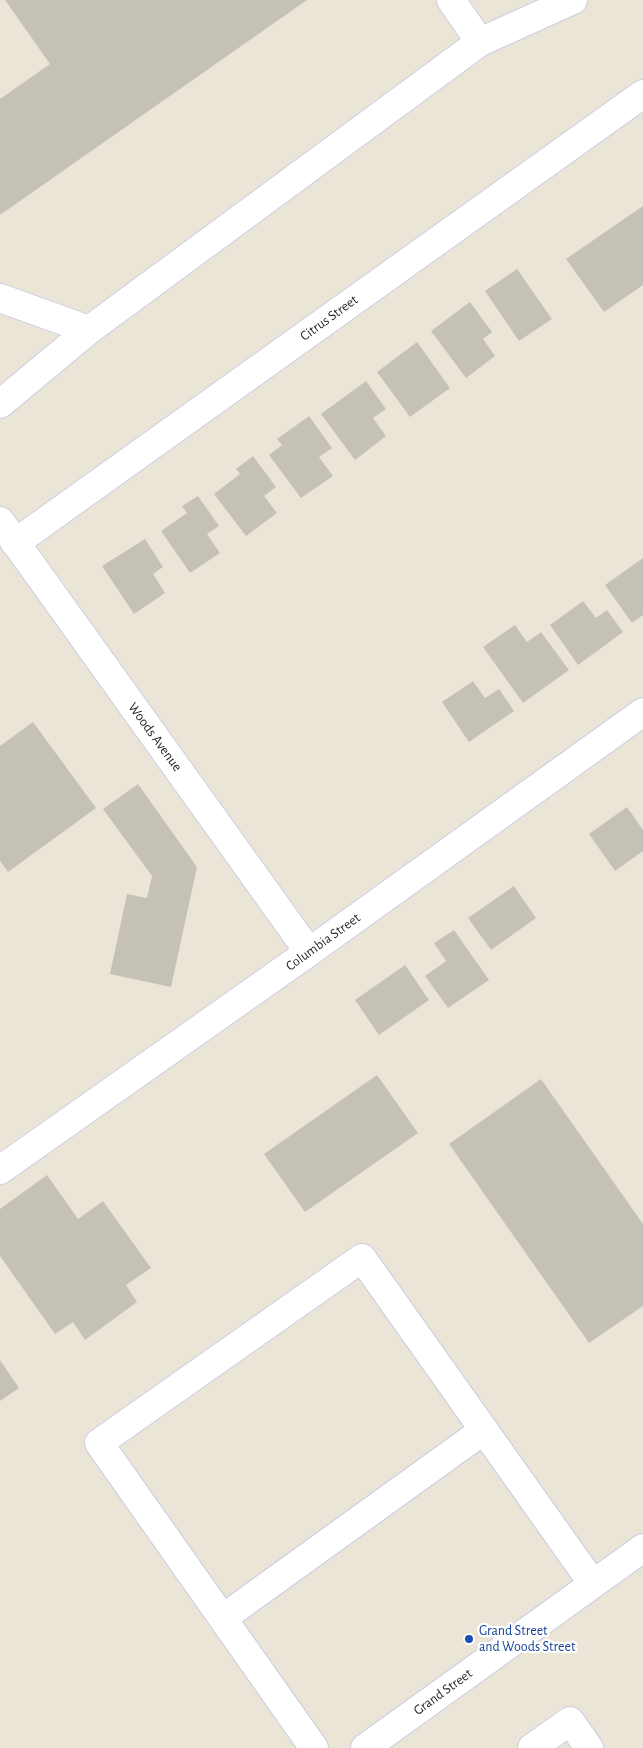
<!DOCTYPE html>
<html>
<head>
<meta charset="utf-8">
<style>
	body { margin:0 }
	canvas { display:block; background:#ebe5d7 }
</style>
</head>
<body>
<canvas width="643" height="1748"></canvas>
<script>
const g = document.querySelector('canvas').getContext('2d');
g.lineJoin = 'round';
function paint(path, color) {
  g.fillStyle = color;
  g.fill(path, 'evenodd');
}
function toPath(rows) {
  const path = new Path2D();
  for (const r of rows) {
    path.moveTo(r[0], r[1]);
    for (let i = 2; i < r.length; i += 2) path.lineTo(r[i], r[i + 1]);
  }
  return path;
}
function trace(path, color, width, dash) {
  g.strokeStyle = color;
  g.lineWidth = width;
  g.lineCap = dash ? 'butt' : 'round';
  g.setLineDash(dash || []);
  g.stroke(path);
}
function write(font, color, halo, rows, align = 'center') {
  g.font = font + ' "Alegreya Sans",sans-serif';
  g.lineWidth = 4.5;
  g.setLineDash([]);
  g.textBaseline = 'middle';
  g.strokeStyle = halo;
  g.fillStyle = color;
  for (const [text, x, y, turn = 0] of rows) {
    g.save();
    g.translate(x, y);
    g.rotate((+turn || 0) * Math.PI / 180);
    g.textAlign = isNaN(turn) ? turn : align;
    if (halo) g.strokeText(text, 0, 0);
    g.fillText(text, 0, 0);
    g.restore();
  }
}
paint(toPath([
	[5,0,307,0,0,215,0,99,50,64],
	[643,206,643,285,604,312,566,259],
	[517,269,552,319,519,341,485,291],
	[470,302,492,332,483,339,495,356,466,378,431,331],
	[417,342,450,388,410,417,377,372],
	[366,381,386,409,373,418,386,436,355,460,321,414],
	[309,416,332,448,319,457,333,476,301,498,269,455,282,445,277,439],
	[253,456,276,487,264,496,277,513,246,536,214,494,240,474,236,469],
	[198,496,219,526,207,534,220,553,190,573,161,531,187,513,182,506],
	[145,539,163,567,153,574,165,593,134,614,102,566],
	[643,558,643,615,632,623,605,585],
	[583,601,596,618,607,610,623,632,578,665,550,625],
	[515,625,527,642,541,632,569,670,523,703,483,647],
	[473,681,485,698,499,689,514,711,469,742,442,702],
	[33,722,96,808,8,872,0,861,0,746],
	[138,784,197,867,171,987,110,974,127,894,147,898,152,876,103,809],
	[627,807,643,830,643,851,615,871,589,834],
	[514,886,536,918,491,950,468,918],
	[454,930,489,980,448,1008,425,976,446,961,434,943],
	[405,965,429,1000,379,1035,355,1000],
	[377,1075,418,1133,305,1212,264,1154],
	[541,1079,643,1224,643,1306,589,1343,449,1144],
	[47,1175,78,1219,103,1201,151,1268,126,1285,137,1302,85,1340,73,1322,55,1334,0,1256,0,1209],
	[0,1360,19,1388,0,1401]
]), '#c6c1b7');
const minor = toPath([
	[451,0,480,42],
	[0,298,89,330,480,42,573,0],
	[0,404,89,330],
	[0,521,309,952],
	[15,543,643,94],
	[0,1170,309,952,643,712],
	[223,1618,484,1430],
	[314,1748,99,1443,362,1258,593,1584],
	[365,1748,643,1548],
	[532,1748,570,1721,589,1748]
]);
trace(minor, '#cccde2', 30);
trace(minor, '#fff', 28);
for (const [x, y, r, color] of [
	[469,1639,5,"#1a4fb4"]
]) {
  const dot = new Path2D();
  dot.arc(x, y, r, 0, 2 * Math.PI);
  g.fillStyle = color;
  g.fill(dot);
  trace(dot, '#fff', 2);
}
write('14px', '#272727', '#fff', [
	["Citrus Street",329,318,-36],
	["Woods Avenue",155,737,54],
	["Columbia Street",323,942,-36],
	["Grand Street",443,1692,-36]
]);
write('14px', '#164399', '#fff', [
	["Grand Street",479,1631],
	["and Woods Street",479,1647]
], 'left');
</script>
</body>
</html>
